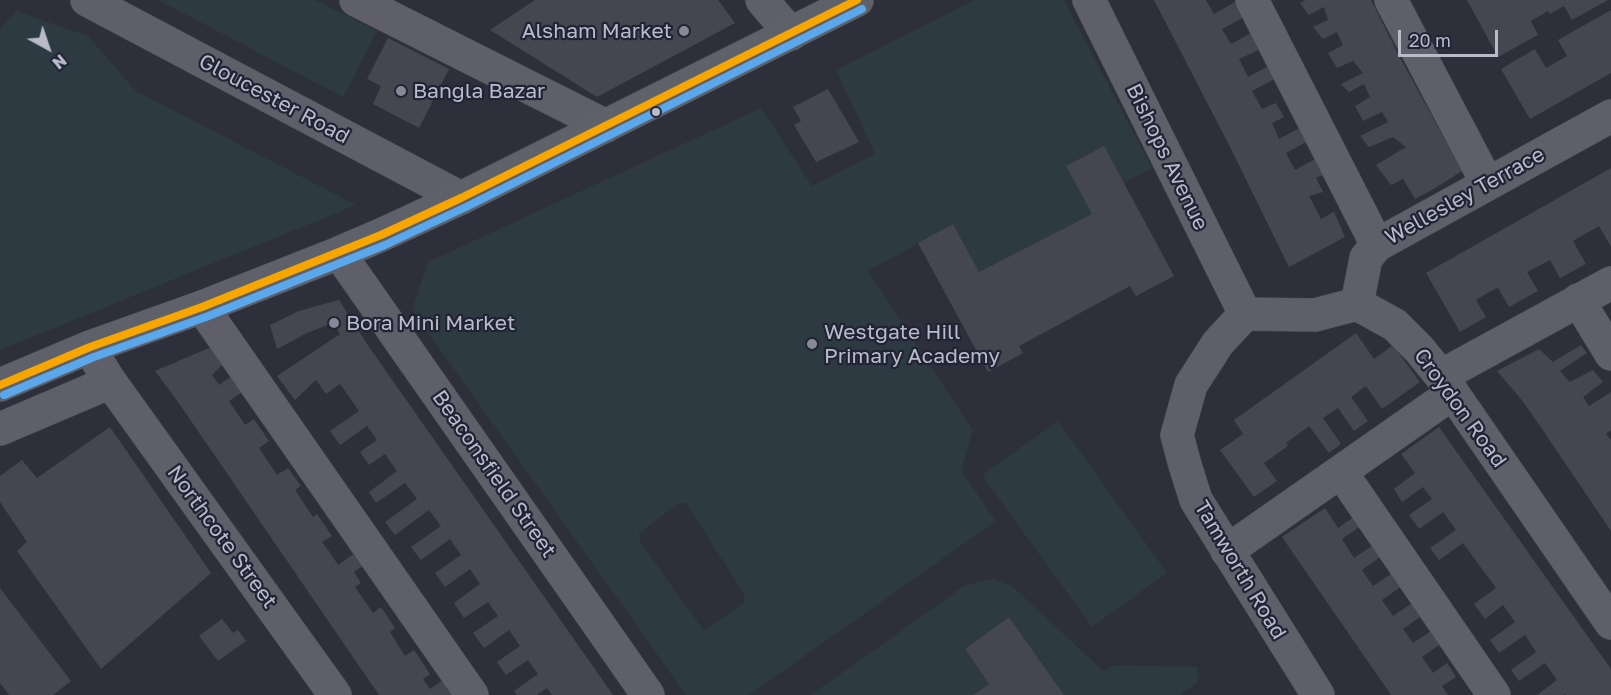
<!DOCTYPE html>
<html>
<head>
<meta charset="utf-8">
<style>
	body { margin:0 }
	#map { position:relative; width:1611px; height:695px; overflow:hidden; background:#2d303a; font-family:"Golos Text",sans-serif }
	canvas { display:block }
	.north { position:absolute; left:18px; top:18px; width:60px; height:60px; -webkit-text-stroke:4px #212435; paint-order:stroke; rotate:140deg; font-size:16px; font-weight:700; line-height:24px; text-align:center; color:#b9bbca }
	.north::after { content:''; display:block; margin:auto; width:21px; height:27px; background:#b9bbca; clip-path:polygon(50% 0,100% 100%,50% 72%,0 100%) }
	.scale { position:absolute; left:1398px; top:30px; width:100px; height:27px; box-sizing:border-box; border:3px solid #b9bbca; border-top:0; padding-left:8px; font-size:18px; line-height:21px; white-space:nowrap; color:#b9bbca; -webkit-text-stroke:4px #212435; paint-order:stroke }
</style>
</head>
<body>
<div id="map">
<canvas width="1611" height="695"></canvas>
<div class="north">N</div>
<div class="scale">20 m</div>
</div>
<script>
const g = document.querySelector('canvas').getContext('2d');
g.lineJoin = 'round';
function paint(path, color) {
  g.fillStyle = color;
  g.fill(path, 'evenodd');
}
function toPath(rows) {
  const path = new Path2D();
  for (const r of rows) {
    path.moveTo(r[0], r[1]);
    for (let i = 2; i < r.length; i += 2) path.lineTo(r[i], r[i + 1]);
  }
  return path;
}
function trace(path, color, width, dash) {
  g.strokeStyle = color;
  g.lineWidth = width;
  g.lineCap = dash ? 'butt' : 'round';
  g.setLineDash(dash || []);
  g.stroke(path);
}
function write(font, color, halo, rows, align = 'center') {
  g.font = font + ' "Golos Text",sans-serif';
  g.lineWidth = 4.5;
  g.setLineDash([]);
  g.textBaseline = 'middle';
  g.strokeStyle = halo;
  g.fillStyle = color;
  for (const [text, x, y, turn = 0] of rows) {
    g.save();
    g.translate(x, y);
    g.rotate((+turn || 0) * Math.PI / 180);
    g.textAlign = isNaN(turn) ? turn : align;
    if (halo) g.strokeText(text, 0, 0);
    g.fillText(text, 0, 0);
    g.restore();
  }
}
paint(toPath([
	[158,0,315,0,377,31,343,97],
	[974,0,1064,0,1152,168,1124,183,1066,166,1092,214,979,272,953,224,868,271,973,430,961,471,996,521,749,695,686,695,412,310,428,262,761,108,812,186,875,154,836,70],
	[679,503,686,503,744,594,744,603,704,631,640,542,639,533],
	[16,11,88,36,136,91,356,205,0,350,0,29],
	[1058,421,1167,573,1092,627,982,475],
	[992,579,1012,586,1103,671,1116,665,1197,667,1198,682,1180,695,1064,695,1009,617,965,649,989,684,973,695,811,695,964,586]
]), '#2d3a42');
paint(toPath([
	[535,0,718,0,735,23,597,97,490,30],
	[1154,0,1206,0,1214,14,1237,1,1246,16,1222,29,1231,44,1255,31,1263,48,1239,59,1248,77,1272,64,1279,77,1252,91,1262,109,1276,103,1284,117,1272,123,1279,139,1305,125,1312,139,1286,153,1295,170,1319,157,1329,172,1316,178,1323,192,1309,196,1321,219,1334,212,1345,237,1289,267,1229,145],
	[1306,0,1371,0,1398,54,1462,171,1432,190,1415,199,1403,179,1391,185,1376,165,1406,147,1393,137,1369,147,1360,136,1388,122,1382,112,1363,121,1355,106,1370,97,1364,84,1349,92,1341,84,1363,73,1353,61,1337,68,1328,53,1343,45,1337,32,1323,39,1313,27,1328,20,1324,7,1309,15,1300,3],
	[1467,0,1608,0,1572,20,1564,6,1550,14,1548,11,1531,21,1538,35,1498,57],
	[1611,10,1611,73,1530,119,1501,69,1535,49,1546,68,1567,56,1558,40],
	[388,38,449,69,419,128,373,104,381,86,367,79],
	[828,89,859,142,816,162,794,125,801,121,793,107],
	[1104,146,1174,276,1136,296,1130,286,1019,346,1023,353,988,372,918,243,953,224,979,272,1092,214,1066,166],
	[1611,168,1611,247,1599,226,1573,241,1586,264,1560,278,1550,260,1527,272,1538,291,1509,307,1498,288,1489,292,1476,300,1486,317,1460,332,1426,273],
	[339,300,367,344,613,695,552,695,547,688,537,695,517,695,514,691,538,674,528,660,506,675,497,662,520,646,509,630,484,648,473,633,498,616,488,602,464,618,454,603,480,584,470,569,445,587,435,573,461,555,450,539,421,560,411,547,441,526,429,510,395,535,385,522,417,499,405,483,376,503,369,492,397,471,385,454,369,465,360,452,377,440,367,426,340,445,330,431,359,411,340,384,326,394,316,380,295,400,277,376,340,334,333,323,307,333,277,349,270,325,299,311],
	[1356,333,1374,359,1393,345,1420,382,1382,409,1366,386,1351,397,1368,421,1354,431,1338,408,1323,418,1341,444,1329,453,1309,426,1286,443,1288,446,1264,463,1277,481,1254,497,1220,450,1243,434,1234,420],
	[216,345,227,360,212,375,219,385,233,375,244,391,229,401,245,425,254,419,269,441,259,448,277,475,288,468,301,486,295,490,313,517,317,514,332,536,322,542,331,554,338,565,355,553,364,565,354,572,361,583,355,587,373,613,381,607,395,628,390,632,405,656,414,650,430,674,423,679,430,689,447,677,459,695,379,695,176,399,155,371],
	[1581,345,1587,353,1560,371,1570,382,1593,370,1603,382,1583,397,1589,406,1611,392,1611,430,1606,434,1611,440,1611,531,1540,426,1521,399,1497,371,1539,349,1553,362],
	[110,427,211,573,101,669,17,551,27,542,0,502,0,476,22,460,37,478],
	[1439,427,1611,669,1611,695,1566,695,1565,694,1563,695,1537,695,1557,680,1545,663,1519,681,1511,670,1536,652,1525,635,1499,653,1490,640,1515,622,1503,605,1485,619,1474,604,1496,588,1463,543,1439,560,1430,548,1456,530,1443,512,1419,529,1409,515,1432,499,1423,487,1402,502,1394,489,1415,473,1401,454],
	[1325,508,1338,528,1358,514,1365,523,1342,539,1354,558,1379,541,1387,552,1362,570,1373,586,1397,570,1406,583,1382,600,1393,616,1418,599,1427,612,1403,629,1413,643,1436,628,1445,641,1422,657,1433,673,1447,663,1456,677,1442,686,1448,695,1391,695,1282,537],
	[0,588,71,681,53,695,9,695,0,683],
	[1009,617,1064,695,973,695,989,684,965,649],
	[222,619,233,633,238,630,246,641,218,661,199,636]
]), '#454750');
const minor = toPath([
	[87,0,461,198],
	[356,0,606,126],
	[762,0,791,34],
	[1089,0,1245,314],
	[1252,0,1377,245],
	[1391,0,1487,183],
	[339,253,648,695],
	[1578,300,1611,354],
	[1357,304,1366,258,1377,245,1611,116],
	[202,307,472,695],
	[1245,314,1315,315,1357,304,1395,325,1419,349,1441,376,1611,623],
	[1245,314,1218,343,1191,385,1177,435,1185,465,1196,500,1318,695],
	[1441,376,1611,283],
	[109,380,335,695],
	[0,429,101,386,109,380,98,362],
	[1341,472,1494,695],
	[1227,551,1453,393]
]);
const major = toPath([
	[0,385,90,347,202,307,339,253,381,235,461,198,857,0]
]);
trace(minor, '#494b53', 34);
trace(major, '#4b4d57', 34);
trace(minor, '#5e5f68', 33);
trace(major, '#5f616a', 33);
trace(toPath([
	[0,385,90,347,202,307,381,235,461,198,857,0]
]), '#f7a600', 8);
trace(toPath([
	[4,395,94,357,206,317,385,245,466,207,862,9]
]), '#5aa8eb', 8);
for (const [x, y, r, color] of [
	[684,31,6,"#888a98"],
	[401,91,6,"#888a98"],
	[656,112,5,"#b9bbca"],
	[334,323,6,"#888a98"],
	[812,344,6,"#888a98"]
]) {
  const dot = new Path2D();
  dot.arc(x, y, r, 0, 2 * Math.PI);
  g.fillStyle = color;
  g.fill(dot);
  trace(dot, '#212435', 2);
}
write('21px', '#b9bbca', '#212435', [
	["Alsham Market",672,31,"right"],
	["Bangla Bazar",413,91],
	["Bora Mini Market",346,323],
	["Westgate Hill",824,332],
	["Primary Academy",824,356]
], 'left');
write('21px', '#b9bbca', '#212435', [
	["Gloucester Road",274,99,28],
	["Bishops Avenue",1167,157,64],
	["Wellesley Terrace",1465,196,-29],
	["Croydon Road",1460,408,54],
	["Beaconsfield Street",494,474,55],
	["Northcote Street",222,537,54],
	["Tamworth Road",1240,570,59]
]);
</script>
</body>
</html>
